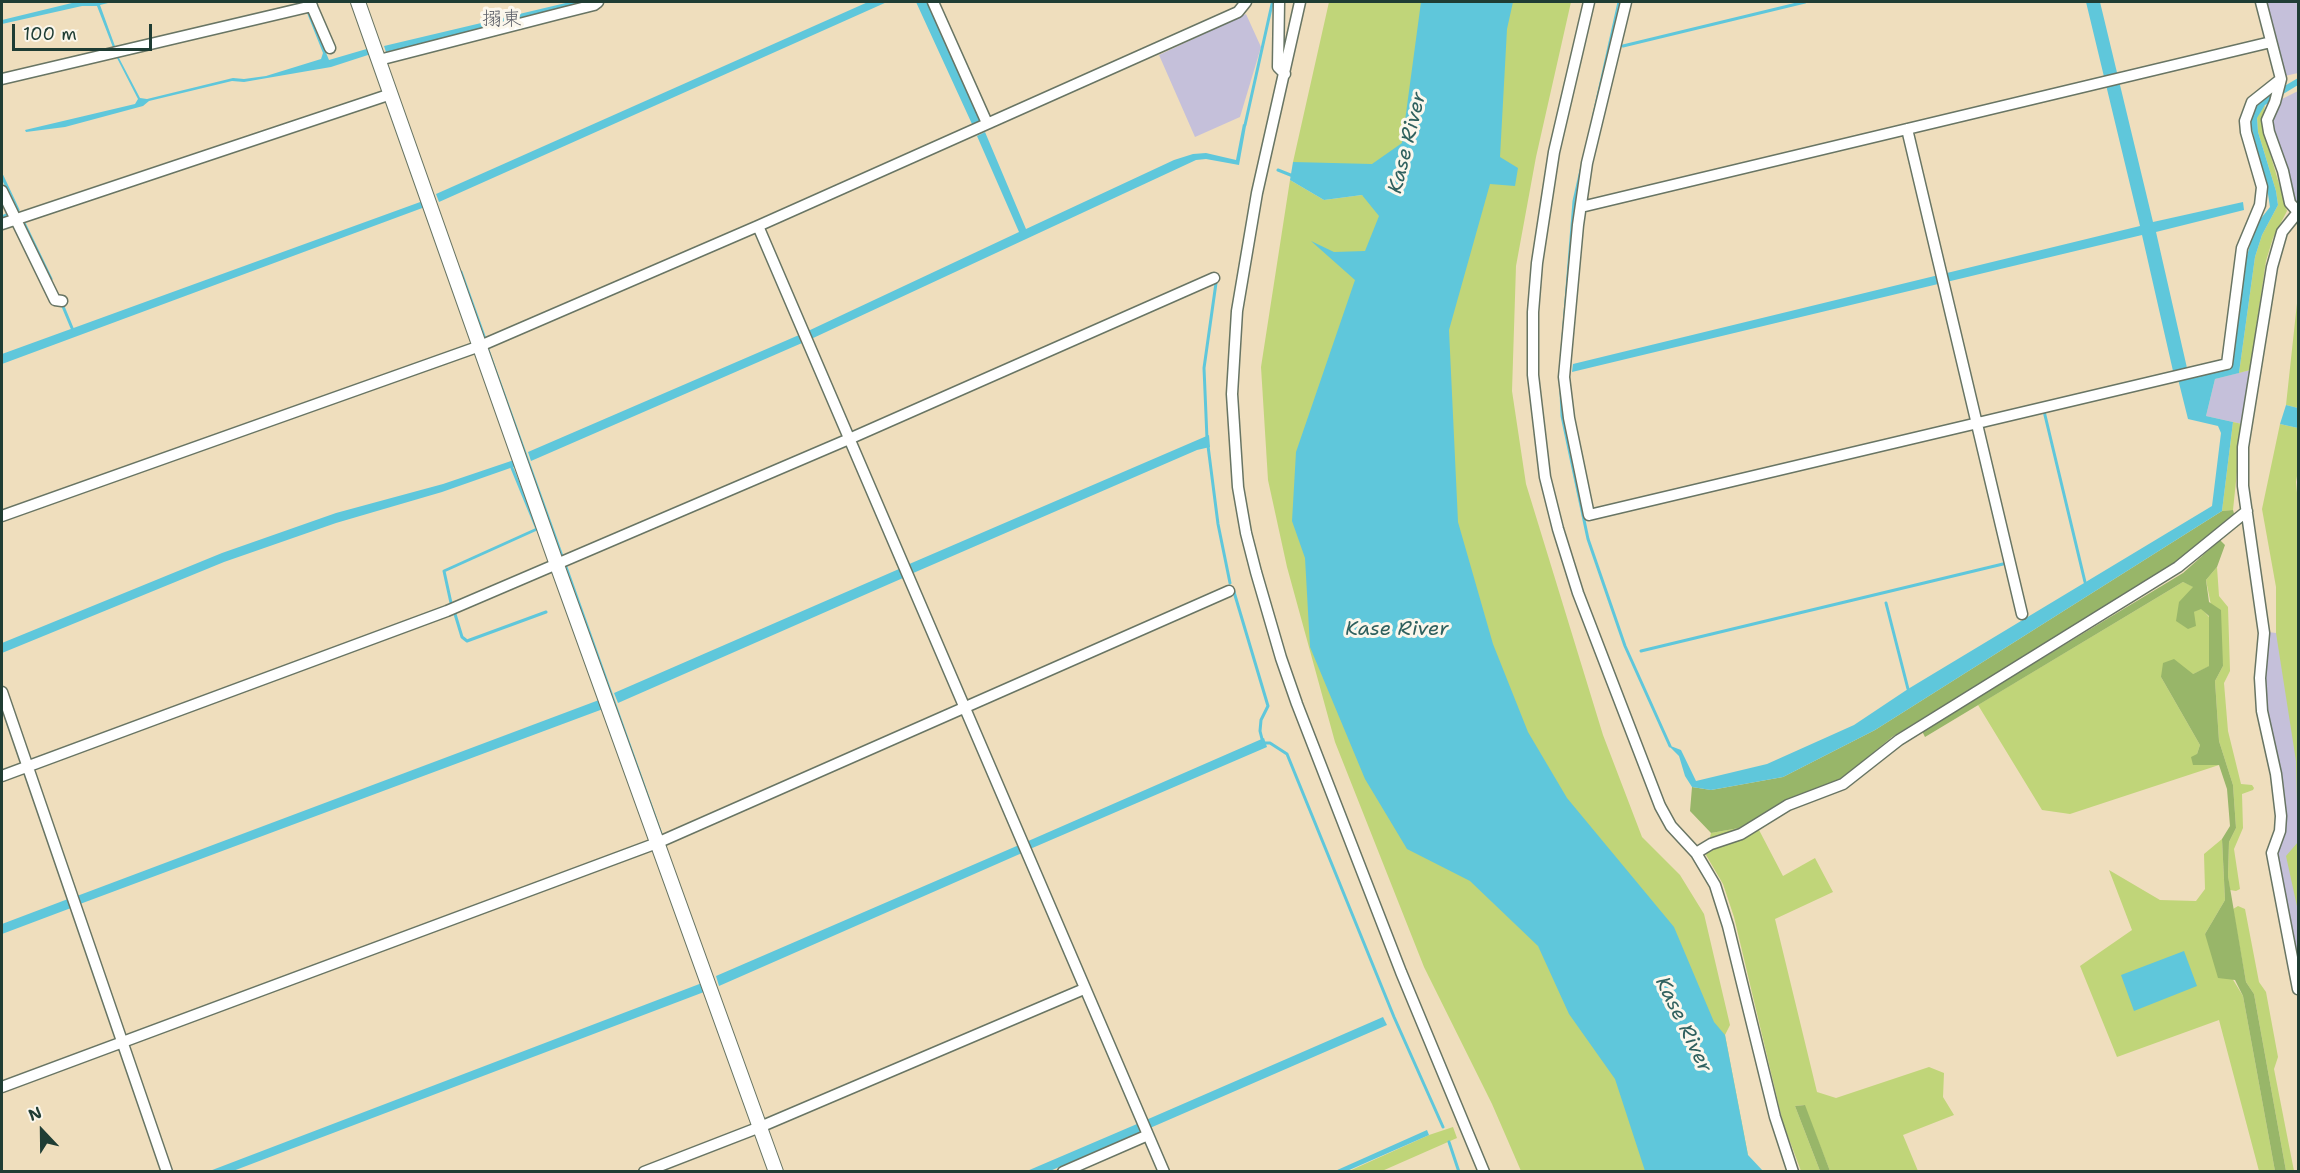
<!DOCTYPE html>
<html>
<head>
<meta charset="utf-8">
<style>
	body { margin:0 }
	#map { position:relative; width:2300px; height:1173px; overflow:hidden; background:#efdebd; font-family:"Shantell Sans",sans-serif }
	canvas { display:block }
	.frame { position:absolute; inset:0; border:3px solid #1f3d34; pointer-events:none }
	.north { position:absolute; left:12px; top:1101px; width:60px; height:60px; -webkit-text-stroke:4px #fbf7ec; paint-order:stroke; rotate:338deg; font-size:16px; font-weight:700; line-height:24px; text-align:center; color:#1f3d34 }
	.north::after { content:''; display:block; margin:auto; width:21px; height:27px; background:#1f3d34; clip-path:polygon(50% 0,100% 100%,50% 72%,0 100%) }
	.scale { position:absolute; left:12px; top:24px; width:140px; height:27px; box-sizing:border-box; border:3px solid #1f3d34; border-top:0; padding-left:8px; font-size:18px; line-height:21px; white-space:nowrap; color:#1f3d34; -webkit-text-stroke:4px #fbf7ec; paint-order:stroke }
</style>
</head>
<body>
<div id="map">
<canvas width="2300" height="1173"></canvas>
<div class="frame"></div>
<div class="north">N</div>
<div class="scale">100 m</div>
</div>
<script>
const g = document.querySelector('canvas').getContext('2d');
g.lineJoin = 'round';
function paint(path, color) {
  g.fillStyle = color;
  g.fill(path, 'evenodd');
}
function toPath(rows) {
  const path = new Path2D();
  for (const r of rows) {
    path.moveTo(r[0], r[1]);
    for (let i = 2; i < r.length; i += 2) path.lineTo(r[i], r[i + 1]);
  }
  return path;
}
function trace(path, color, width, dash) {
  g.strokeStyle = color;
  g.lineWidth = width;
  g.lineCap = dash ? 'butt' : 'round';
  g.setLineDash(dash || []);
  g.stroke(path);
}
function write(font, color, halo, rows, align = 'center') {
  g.font = font + ' "Shantell Sans","Klee One",sans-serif';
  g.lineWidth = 6;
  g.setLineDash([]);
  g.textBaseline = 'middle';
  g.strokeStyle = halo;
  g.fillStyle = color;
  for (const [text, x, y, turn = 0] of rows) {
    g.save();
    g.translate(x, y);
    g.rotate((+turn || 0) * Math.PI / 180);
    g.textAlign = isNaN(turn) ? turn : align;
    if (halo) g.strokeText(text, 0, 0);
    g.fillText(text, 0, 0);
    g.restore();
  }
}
paint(toPath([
	[2273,2,2298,2,2298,73,2285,76,2266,3],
	[1246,14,1261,47,1240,117,1195,137,1159,55],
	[2298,91,2298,202,2294,200,2270,122,2280,100],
	[2250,370,2242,424,2206,416,2215,379],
	[2298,629,2298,967,2277,852,2281,843,2266,710,2264,677,2268,632,2276,633]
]), '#c5c0da');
paint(toPath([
	[1329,2,1434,2,1408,159,1380,170,1312,170,1293,162],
	[1498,2,1571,2,1536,157,1516,266,1512,391,1526,484,1603,735,1642,837,1680,875,1704,914,1730,1025,1725,1035,1748,1155,1382,525,1484,157],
	[2265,105,2262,126,2287,211,2273,238,2266,261,2250,370,2239,373,2255,257,2262,235,2278,205,2276,191,2258,132,2257,117],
	[1290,180,1324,200,1362,195,1391,210,1367,278,1491,869,1677,1171,1521,1171,1492,1104,1424,967,1335,742,1287,567,1268,480,1261,367],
	[2298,294,2298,408,2286,405],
	[2233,422,2242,424,2233,510,2222,511],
	[2280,424,2298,428,2298,470,2296,482,2298,504,2298,911,2286,856,2298,842,2296,761,2276,633,2276,587,2262,509],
	[2217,567,2219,596,2228,607,2230,671,2224,683,2228,731,2241,784,2252,785,2254,788,2253,790,2242,794,2243,828,2234,849,2240,889,2236,891,2230,890,2228,876,2229,842,2236,828,2233,785,2219,741,2215,681,2223,666,2206,580],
	[2183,582,2194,587,2194,612,2201,608,2209,617,2210,666,2193,674,2161,677,2200,745,2197,754,2219,765,2070,814,2042,810,1978,705],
	[1839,790,1794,808,1759,830,1783,876,1815,858,1833,892,1775,919,1817,1092,1836,1098,1929,1067,1944,1073,1943,1097,1954,1115,1903,1135,1918,1171,1830,1171,1804,1105,1795,1106,1820,1171,1801,1171,1783,1123,1734,917,1723,884,1706,855,1711,833,1739,828,1781,804],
	[2222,839,2225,900,2205,934,2243,996,2275,1171,2259,1171,2219,1020,2117,1057,2080,966,2132,930,2109,870,2160,900,2196,901,2205,889,2204,854],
	[2238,906,2245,909,2259,982,2266,992,2278,1057,2274,1069,2294,1171,2286,1171,2254,994,2246,982,2233,909],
	[1453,1127,1457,1138,1382,1171,1347,1172,1429,1135]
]), '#c0d579');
paint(toPath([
	[2233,510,2235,517,2174,565,1892,737,1840,780,1781,804,1739,828,1711,833,1690,811,1692,787,1711,790,1783,777,1875,730,2222,511],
	[2220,540,2225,545,2217,567,2206,580,2209,602,2221,610,2223,666,2215,681,2219,741,2233,785,2236,828,2229,842,2228,876,2246,982,2254,994,2286,1171,2275,1171,2243,996,2235,980,2218,978,2205,934,2225,900,2222,839,2230,826,2227,789,2219,765,2193,765,2191,757,2197,754,2200,745,2161,677,2163,663,2174,659,2193,674,2209,666,2209,616,2201,609,2194,612,2196,626,2188,629,2176,621,2179,602,2193,587,2183,582,1925,737,1922,731,2183,573],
	[1805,1105,1830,1171,1820,1171,1795,1106]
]), '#98b669');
paint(toPath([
	[76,2,112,2,100,5,116,49,114,50,97,6,82,6,2,24,2,20],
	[570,2,591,2,386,52,384,46],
	[868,2,887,2,439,202,436,194],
	[916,2,927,2,980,121,972,124],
	[1421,2,1513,2,1507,29,1500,157,1518,168,1515,186,1490,184,1449,330,1458,522,1493,644,1528,732,1567,798,1674,927,1714,1022,1725,1035,1748,1155,1763,1171,1645,1171,1615,1079,1569,1014,1538,946,1470,881,1407,849,1365,779,1310,647,1305,558,1292,521,1296,452,1355,280,1311,241,1334,252,1365,251,1379,216,1362,195,1324,200,1290,180,1293,162,1372,164,1402,143],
	[2086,2,2100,2,2153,222,2243,202,2244,210,2156,232,2187,368,2184,369,2186,378,2229,369,2247,256,2255,226,2270,207,2268,194,2251,125,2252,113,2261,100,2298,78,2298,85,2265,105,2257,118,2258,132,2276,191,2278,205,2262,235,2255,257,2239,373,2215,379,2206,416,2233,422,2222,511,1875,730,1783,777,1711,790,1692,787,1685,776,1679,756,1668,745,1681,750,1696,781,1767,764,1854,725,1908,689,2212,506,2221,433,2218,426,2188,419,2176,371,2173,371,2142,235,1572,372,1573,364,2140,226],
	[309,12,329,60,370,48,371,54,331,67,244,82,232,81,149,101,143,106,65,127,26,132,25,130,135,104,138,99,117,58,119,58,140,98,147,99,233,78,244,79,266,76,321,59,323,53,307,13],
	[1243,124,1246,126,1239,165,1206,159,1196,160,811,339,808,331,1019,232,977,136,985,132,1026,229,1174,160,1193,154,1206,153,1236,160],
	[423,201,425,207,2,364,2,354],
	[799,335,802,343,531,461,528,452],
	[2286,405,2298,408,2298,428,2280,424],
	[1209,435,1210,447,1197,450,911,574,907,565],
	[514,460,516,466,442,492,336,523,224,562,2,653,2,643,222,553,336,513,443,484],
	[899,569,903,578,618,703,614,693],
	[599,700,603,709,80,904,77,896],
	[1264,738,1267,747,1030,849,1026,842],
	[1019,845,1022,853,719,986,716,976],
	[68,899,71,908,2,934,2,924],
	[2184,951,2197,986,2134,1011,2121,975],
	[702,983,704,992,233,1171,207,1172],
	[1383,1017,1387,1025,1150,1128,1146,1120],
	[1137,1124,1140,1132,1050,1171,1027,1171],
	[1427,1130,1429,1135,1347,1171,1335,1171]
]), '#5fc7db');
trace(toPath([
	[1623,46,1805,2],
	[1594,114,1619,2],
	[1245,125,1272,4],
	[1278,170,1293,176],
	[2,176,18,210],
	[2,217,8,214],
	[23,221,51,279],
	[461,272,485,339],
	[62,304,72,328],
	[488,350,563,559],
	[1560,375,1574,201,1581,170],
	[1561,391,1562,416,1588,539,1625,646,1670,746],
	[2044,411,2085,582],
	[1207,439,1204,368,1216,283],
	[1208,446,1218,524,1230,583],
	[566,567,661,834],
	[1234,592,1268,706,1261,720,1260,731,1263,743,1270,743,1287,754,1394,1017,1443,1127],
	[451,603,444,571,537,529,512,468],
	[1886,603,1908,689],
	[455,614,462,637,467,641,546,612],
	[1641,651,2003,564],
	[1449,1142,1459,1172]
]), '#5fc7db', 3);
const minor = toPath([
	[310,2,330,48],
	[933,2,987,123],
	[1279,2,1278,67,1285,74],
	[1300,2,1257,193,1237,311,1232,394,1238,487,1246,533,1256,572,1281,658,1297,704,1401,972,1484,1172],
	[1589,2,1554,152,1537,263,1533,312,1533,375,1545,477,1558,529,1578,593,1660,806,1671,826,1696,853,1715,885,1728,926,1775,1117,1793,1172],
	[1626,2,1587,163,1578,225,1564,377,1569,418,1589,515,2227,364,2242,248,2260,205,2262,187,2246,132,2245,121,2252,102,2281,79],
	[2261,2,2281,79,2275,102,2267,120,2269,132,2283,171,2290,203,2298,212],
	[379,60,562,13,594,5,598,2],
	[2,79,312,6],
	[1907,129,2022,614],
	[2,191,55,300,62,301],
	[1581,207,2271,42],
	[2298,212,2282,232,2272,267,2243,447,2243,486,2264,633,2260,678,2262,711,2276,774,2281,816,2280,831,2272,853,2298,989],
	[2,224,391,94],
	[758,226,1164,1172],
	[2,516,480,346,758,226,1238,12,1246,2],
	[2,692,167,1172],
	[2,776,447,611,849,439,1214,278],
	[1696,853,1711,844,1741,834,1788,805,1843,784,1899,740,2178,567,2247,511],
	[2,1087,657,843,1229,591],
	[644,1172,760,1127,1084,989],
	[1063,1172,1148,1135]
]);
const tertiary = toPath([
	[358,2,557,565,776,1172]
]);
trace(minor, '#687564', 13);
trace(tertiary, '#687564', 16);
trace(minor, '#fff', 10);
trace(tertiary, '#fff', 14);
write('20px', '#62656d', '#fbf7ec', [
	["搦東",502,20]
]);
write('italic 20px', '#2f605e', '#fbf7ec', [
	["Kase River",1408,143,-76],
	["Kase River",1397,630],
	["Kase River",1683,1025,64]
]);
</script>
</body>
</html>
